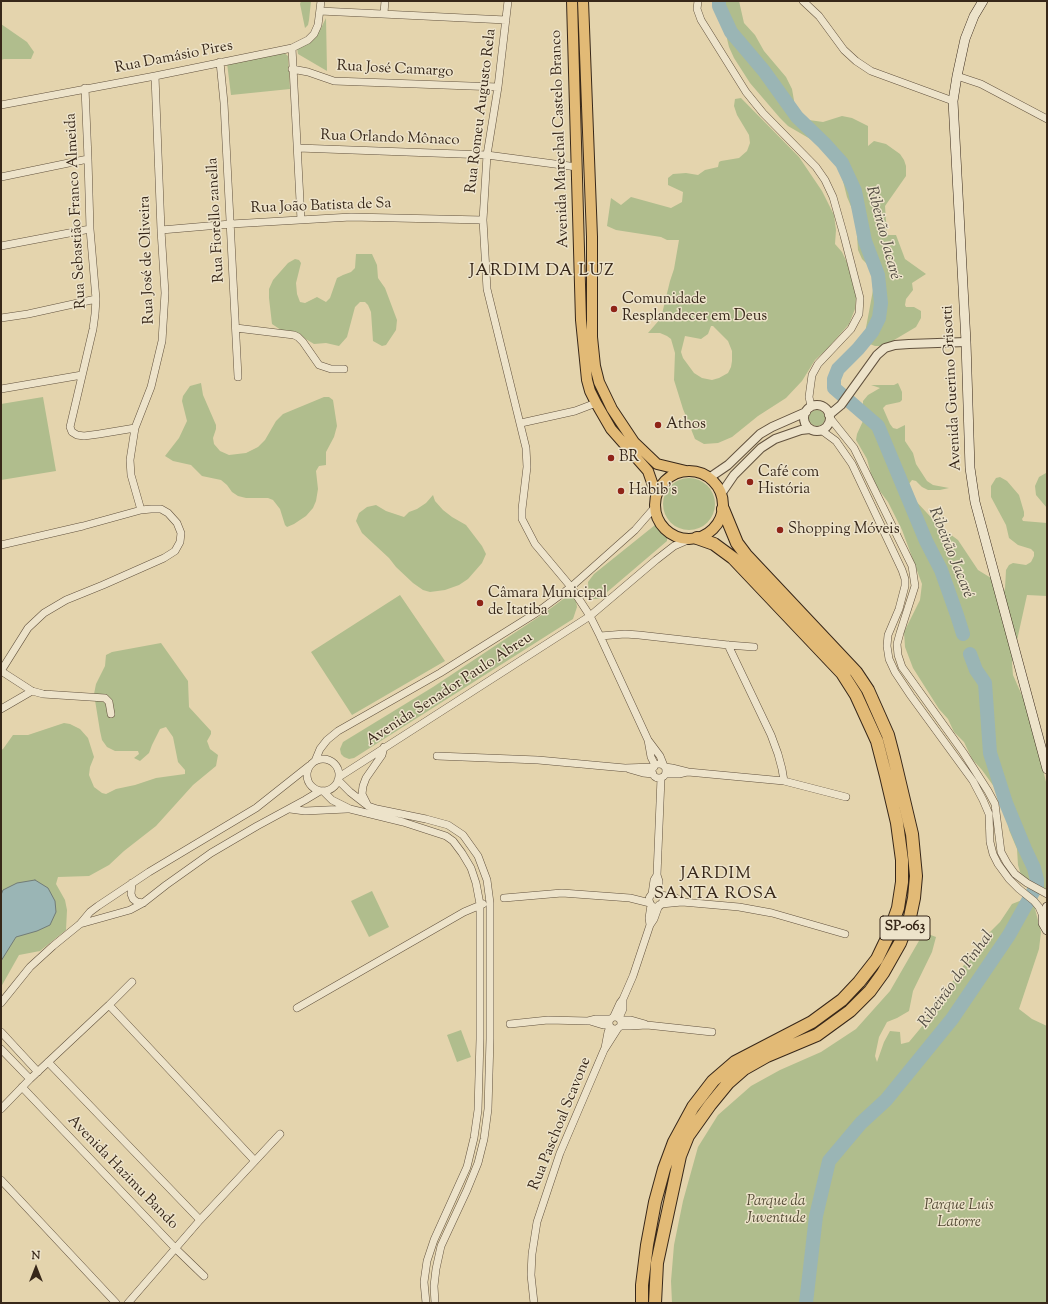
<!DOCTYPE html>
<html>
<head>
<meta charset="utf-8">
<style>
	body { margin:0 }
	#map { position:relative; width:1048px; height:1304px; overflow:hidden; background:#e4d4ad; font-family:"Sorts Mill Goudy",serif }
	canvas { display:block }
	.frame { position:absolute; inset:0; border:2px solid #372719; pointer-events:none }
	.north { position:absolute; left:16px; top:1248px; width:40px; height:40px; -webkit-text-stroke:3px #ede3ca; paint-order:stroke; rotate:0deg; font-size:11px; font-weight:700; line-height:16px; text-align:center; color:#372719 }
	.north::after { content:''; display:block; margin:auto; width:14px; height:18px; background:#372719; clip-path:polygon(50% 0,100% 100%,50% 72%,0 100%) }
</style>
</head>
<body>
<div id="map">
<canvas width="1048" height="1304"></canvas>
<div class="frame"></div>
<div class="north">N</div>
</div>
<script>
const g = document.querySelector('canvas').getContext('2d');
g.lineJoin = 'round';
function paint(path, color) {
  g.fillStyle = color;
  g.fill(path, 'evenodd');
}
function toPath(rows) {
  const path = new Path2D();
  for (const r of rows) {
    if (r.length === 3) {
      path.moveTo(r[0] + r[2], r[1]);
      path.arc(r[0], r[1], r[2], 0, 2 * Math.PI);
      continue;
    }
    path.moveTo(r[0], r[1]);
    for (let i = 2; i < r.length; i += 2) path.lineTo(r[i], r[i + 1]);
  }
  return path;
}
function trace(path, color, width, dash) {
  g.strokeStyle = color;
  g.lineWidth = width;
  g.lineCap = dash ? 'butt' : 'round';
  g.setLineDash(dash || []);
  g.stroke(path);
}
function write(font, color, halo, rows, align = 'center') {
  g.font = font + ' "Sorts Mill Goudy",serif';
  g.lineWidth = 3;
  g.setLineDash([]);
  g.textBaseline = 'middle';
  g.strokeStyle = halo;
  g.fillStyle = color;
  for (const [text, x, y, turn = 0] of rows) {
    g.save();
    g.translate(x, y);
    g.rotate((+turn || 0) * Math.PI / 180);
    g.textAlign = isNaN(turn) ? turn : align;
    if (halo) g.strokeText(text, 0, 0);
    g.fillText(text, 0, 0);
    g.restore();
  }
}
paint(toPath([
	[301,1,311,1,309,20,308,25,305,28,300,4],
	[718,1,739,1,744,23,755,35,764,51,786,77,792,89,795,106,801,114,809,120,823,122,842,116,852,118,868,126,868,146,874,141,886,144,900,154,904,160,906,166,906,176,885,206,887,235,896,235,905,259,926,274,912,283,913,290,906,299,905,305,906,307,914,307,921,311,921,318,916,327,884,346,875,346,867,343,865,338,865,333,873,290,872,276,869,266,862,259,858,250,856,222,853,211,847,197,841,173,831,157,824,149,812,140,788,126,780,118,750,83,734,58,729,47],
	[326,18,327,71,298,54,297,48,314,37,321,28],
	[1,24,27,42,34,52,31,59,4,59,1,60],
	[281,50,288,56,290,89,231,95,227,63],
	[741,98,799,157,822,191,834,215,836,230,835,244,842,252,851,271,855,285,856,298,855,309,849,324,828,348,815,360,802,381,786,398,758,416,732,437,718,443,704,444,695,439,683,409,674,380,675,353,671,339,667,336,660,333,648,333,661,318,670,281,674,269,679,240,667,240,661,237,616,230,607,226,611,198,621,205,631,197,671,208,682,202,683,192,668,185,668,178,673,174,686,173,698,175,705,170,718,167,719,162,721,161,739,158,747,151,750,143,749,135,737,115,734,106,735,99],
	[711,326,713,326,728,341,732,351,732,361,731,367,728,373,719,378,712,380,702,378,694,373,683,358,681,352,685,336,701,339,708,334],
	[356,254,372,254,377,265,378,278,385,288,397,320,396,330,386,345,382,346,373,341,371,312,368,305,365,302,360,302,355,307,347,337,339,346,326,343,314,344,304,338,287,334,272,324,269,298,269,289,273,280,288,263,295,259,299,260,301,263,296,283,297,294,300,302,305,303,317,297,326,302,330,298,337,278,343,275,351,272,355,268],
	[201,383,203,395,216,425,216,429,213,438,214,444,220,451,229,455,246,453,258,447,265,440,276,421,283,414,324,397,329,397,333,400,337,426,334,437,326,452,326,465,319,466,316,471,318,489,316,501,313,508,306,516,294,524,287,527,285,525,280,509,273,500,268,498,246,498,238,496,232,492,227,485,221,480,202,476,191,465,173,461,165,456,179,438,187,421,182,401,183,396,190,386],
	[898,383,902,392,902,400,900,402,886,405,883,408,890,424,893,428,897,429,905,425,905,441,913,453,916,464,927,481,933,485,949,488,940,490,928,490,922,487,916,481,912,480,909,484,914,499,939,526,958,540,978,570,991,578,999,590,1003,592,1005,589,1006,570,1009,565,1013,563,1026,565,1031,562,1034,556,1034,552,1031,549,1018,545,1009,538,1006,525,991,497,991,486,996,478,1000,477,1007,481,1019,495,1024,512,1024,516,1022,519,1023,521,1047,523,1047,596,1027,595,1012,663,1013,675,1024,700,1035,737,1047,786,1047,891,1021,875,1018,865,1017,849,1009,830,1005,802,982,770,972,759,964,742,954,732,948,719,939,709,913,668,905,647,904,632,920,600,922,584,902,530,888,502,876,486,871,474,867,459,856,440,857,434,863,421,863,401,868,395,880,388,871,385,894,385],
	[43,397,56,471,1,480,1,404],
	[817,418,8],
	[1046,473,1047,473,1047,508,1036,495,1035,486,1039,477],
	[689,504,26],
	[433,495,435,501,443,510,452,517,466,525,482,546,486,554,482,563,468,579,459,585,445,590,430,592,423,590,413,583,396,567,389,558,362,533,356,521,359,513,367,507,376,505,386,511,404,517,409,512,417,509,426,503],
	[655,525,662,534,667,537,667,541,599,599,593,599,589,596,588,582,594,574],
	[400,595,445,661,352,715,311,652],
	[566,597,573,597,576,601,577,607,573,619,354,758,349,759,344,757,341,754,340,749,343,742,433,687,543,614],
	[161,643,188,681,189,707,211,731,211,734,207,741,210,749,218,755,216,766,193,785,156,826,124,851,109,865,89,876,58,877,56,884,65,900,67,910,66,930,40,951,19,955,1,987,1,750,3,749,13,735,28,735,64,723,70,724,80,729,88,738,94,757,90,767,89,775,94,787,102,793,106,794,116,789,135,785,156,778,185,774,185,770,178,762,173,737,166,727,160,729,152,745,149,753,140,761,134,758,139,754,138,751,115,751,107,747,102,740,100,731,94,694,96,684,105,666,106,655,112,652],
	[372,891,389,927,369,937,351,901],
	[1022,900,1034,905,1041,932,1039,949,1019,1009,1032,1019,1047,1026,1047,1303,672,1303,671,1281,674,1245,683,1201,698,1147,718,1115,751,1086,780,1070,821,1052,856,1029,890,991,920,939,928,934,936,937,932,952,913,991,909,1011,897,1018,887,1022,879,1037,875,1056,877,1062,884,1042,890,1031,900,1032,901,1044,909,1042,924,1024,941,995,953,981,979,943,1000,922,1012,904],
	[461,1030,471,1057,457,1062,447,1035]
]), '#b0bd8d');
const water = toPath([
	[35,880,48,888,55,901,56,912,50,925,37,931,16,937,1,961,1,895,3,890,17,883,35,880]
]);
paint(water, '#9ab5b5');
trace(water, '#727c77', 1);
trace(toPath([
	[719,1,719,6,731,32,764,71,797,117,824,143,842,163,855,191,865,241,878,275,881,303,879,318,872,332,858,349,838,369,834,379,834,388,878,426,926,541,941,570,957,615,963,634],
	[806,1303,816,1216,829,1161,861,1123,886,1100,952,1019,1009,935,1037,885,1037,880,1034,868,1025,849,1006,803,990,753,985,683,976,670,970,654]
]), '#9ab5b5', 14);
const minor = toPath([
	[508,1,498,87,487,155,483,220,487,289,526,448,527,467,522,509,522,519,535,544,571,587,590,616,600,636,648,740,660,756,664,766],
	[698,1,697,9,701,20,746,92,763,113,816,167,825,180,833,197,844,236,860,298,859,314,851,329,818,364,812,375,809,397,811,406],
	[803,1,819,16,844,50,856,61,871,71,953,101],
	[320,11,506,20],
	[384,13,385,1],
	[292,48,301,220],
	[220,62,224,103,238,377],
	[292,69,308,72,334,81,498,87],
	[957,76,981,84,1047,119],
	[85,88,88,159,90,229,96,299,95,314,93,329,70,427,72,432,77,435,84,436,99,434,135,428],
	[1,105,155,76,292,48,308,40,314,34,318,25,321,1],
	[298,148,487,155,577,167],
	[1,177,88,159],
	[161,230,231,224,351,217,483,220],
	[1,246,90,229],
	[1,318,28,314,96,299],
	[236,328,294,335,298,337,303,342,319,365,331,369,344,369],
	[1,389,82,375],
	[830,418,854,448,912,566,915,586,900,633,897,644,898,655,902,667,963,752,988,791,995,804,1001,852,1007,863,1015,874,1027,883,1047,894],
	[521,423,575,411,596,403],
	[821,430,836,441,852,464,902,570,905,579,905,586,899,609,888,635,887,646,889,659,895,672,911,696,973,781,983,800,989,814,990,842,993,854,998,864,1009,879,1019,889,1034,901,1039,907,1043,916],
	[141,510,131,475,130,460,135,428,151,387,162,341,165,293,161,230,155,76],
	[1,545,83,526,141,510,151,509,161,509,168,513,177,523,181,533,180,542,175,551,164,558,103,585,66,600,44,613,28,628,1,671],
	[600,636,625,634,639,635,728,645,754,647],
	[728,645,771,735,778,754,782,769,784,781],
	[1,671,32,691,43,694,105,698,109,702,111,714],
	[1,709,32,691],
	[648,740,651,757,655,765],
	[437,756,538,760,625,768,654,767],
	[323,775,16],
	[315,761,320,749,327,740,338,731,440,673,536,613,571,587,635,530,655,507],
	[659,771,7],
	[665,767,672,768,688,772,784,781,846,797],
	[629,769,643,773,653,774],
	[666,774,679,774,687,772],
	[339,777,590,616,656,560,674,546,690,539],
	[338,780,350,792,368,806,377,809,426,819,448,825,463,835,478,856,487,880,490,903,490,1039,488,1109,484,1139,478,1163,467,1190,441,1246,436,1269,434,1286,435,1303],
	[323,791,332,800,350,809,403,822,446,836,453,841,462,853,471,868,476,883,480,904,480,1039,478,1110,474,1138,467,1167,434,1240,427,1261,424,1282,426,1303],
	[367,804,362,794,363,786,366,778,382,755,384,747],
	[290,809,305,811,347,809],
	[132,883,131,894,133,899,137,902,143,903],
	[656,900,7],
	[652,894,654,880,657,875],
	[659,894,659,881,657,875,661,778],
	[661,895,676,898,682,902],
	[504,898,562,893,630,898,650,903],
	[661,904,682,902,739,907,772,913,845,934],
	[80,924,130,910,143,903,166,885,211,853,257,826,305,800,320,791],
	[650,925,649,918,651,905],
	[1,1003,30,967,53,946,80,924,90,912,98,906,149,872,256,808,309,766],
	[109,1005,255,1161],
	[297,1008,464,912,483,904],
	[614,1016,620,1003,623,999,633,976,650,925,654,919,659,905],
	[615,1023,6],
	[619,1018,623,1009,623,999],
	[621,1020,631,1020,645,1024],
	[590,1021,603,1025,609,1025],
	[510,1024,548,1020,588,1021,596,1019,610,1019],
	[621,1026,630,1026,647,1025,712,1032],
	[1,1032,38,1072],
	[605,1048,608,1032,610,1027],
	[1,1049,30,1079],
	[48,1062,200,1220],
	[22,1087,176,1249,204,1276],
	[1,1109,30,1079,109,1005,132,982],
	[1,1180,116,1303],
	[128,1303,200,1220,280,1134],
	[534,1303,531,1275,532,1254,537,1222,560,1153,604,1050,618,1028]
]);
const tertiary = toPath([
	[817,418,13],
	[829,415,841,405,877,355,885,348,895,345,909,344,966,342],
	[709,478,728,465,760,434,772,427,806,412],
	[721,494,734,475,761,448,775,439,801,430,810,429]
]);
const secondary = toPath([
	[983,1,974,16,965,39,957,76,953,101,966,342,970,468,975,502,1047,769],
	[1047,907,1043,916,1043,923,1047,930]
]);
const primary = toPath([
	[572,1,581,320,587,380,590,391,596,403,611,429,648,471,656,494],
	[583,1,592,237,592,337,595,366,599,382,612,409,634,442,657,464,686,471],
	[689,505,34]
]);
const motorway = toPath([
	[642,1303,642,1285,647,1245,655,1202,664,1169,674,1142,693,1107,713,1081,735,1062,812,1022,842,1000,859,982,877,959,888,936,898,908,902,882,902,860,897,823,886,776,877,741,856,695,842,673,733,558,714,544,697,538],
	[655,1303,657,1263,680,1156,688,1136,710,1105,728,1083,744,1069,767,1056,817,1035,850,1011,870,991,883,973,900,943,910,917,914,898,916,876,912,834,894,758,888,735,868,690,856,672,746,555,737,543,723,509]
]);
trace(minor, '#62523e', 8);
trace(tertiary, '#62523e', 10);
trace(secondary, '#372719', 10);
trace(primary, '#372719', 12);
trace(motorway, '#372719', 14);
trace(minor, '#ede3ca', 7);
trace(tertiary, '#ede3ca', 8);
trace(secondary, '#ede3ca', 9);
trace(primary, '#e2ba76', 10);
trace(motorway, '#e2ba76', 12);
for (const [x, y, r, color] of [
	[614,309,4,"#8f2418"],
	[658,425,4,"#8f2418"],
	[611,458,4,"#8f2418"],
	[750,482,4,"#8f2418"],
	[621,491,4,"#8f2418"],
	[780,530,4,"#8f2418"],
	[480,603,4,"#8f2418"]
]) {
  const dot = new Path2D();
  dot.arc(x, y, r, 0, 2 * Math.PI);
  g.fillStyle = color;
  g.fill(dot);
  trace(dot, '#ede3ca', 1.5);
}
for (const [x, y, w] of [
	[905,928,50]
]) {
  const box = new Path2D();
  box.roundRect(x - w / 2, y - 12, w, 24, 3);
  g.fillStyle = '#ede3ca';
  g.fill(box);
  trace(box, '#372719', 1);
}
write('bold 14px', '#372719', null, [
	["SP-063",905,928]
]);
write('15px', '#372719', '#ede3ca', [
	["Rua Damásio Pires",174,58,-11],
	["Rua José Camargo",395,70,3],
	["Rua Romeu Augusto Rela",482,111,-83],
	["Rua Orlando Mônaco",390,139,2],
	["Avenida Marechal Castelo Branco",561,139,-92],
	["Rua João Batista de Sa",321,207,-2],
	["Rua Sebastião Franco Almeida",77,211,-93],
	["Rua Fiorello zanella",217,220,-93],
	["Rua José de Oliveira",148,260,-92],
	["Avenida Guerino Grisotti",953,388,-93],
	["Avenida Senador Paulo Abreu",450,690,-33],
	["Rua Paschoal Scavone",561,1124,-68],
	["Avenida Hazimu Bando",122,1173,46]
]);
write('15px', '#372719', '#ede3ca', [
	["Comunidade",622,300],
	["Resplandecer em Deus",622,317],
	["Athos",666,425],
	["BR",619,458],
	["Café com",758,473],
	["História",758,490],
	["Habib's",629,491],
	["Shopping Móveis",788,530],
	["Câmara Municipal",488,594],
	["de Itatiba",488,611]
], 'left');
write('italic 15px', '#554c36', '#ede3ca', [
	["Parque da",776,1202],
	["Juventude",776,1219],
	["Parque Luis",959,1206],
	["Latorre",959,1223]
]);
write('italic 16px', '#504a40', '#ede3ca', [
	["Ribeirão Jacaré",882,233,75],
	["Ribeirão Jacaré",950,553,68],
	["Ribeirão do Pinhal",957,980,-54]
]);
g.letterSpacing = '1px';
write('17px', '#372719', '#ede3ca', [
	["JARDIM DA LUZ",542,272],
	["JARDIM",716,875],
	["SANTA ROSA",716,895]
]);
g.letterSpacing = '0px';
</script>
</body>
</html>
